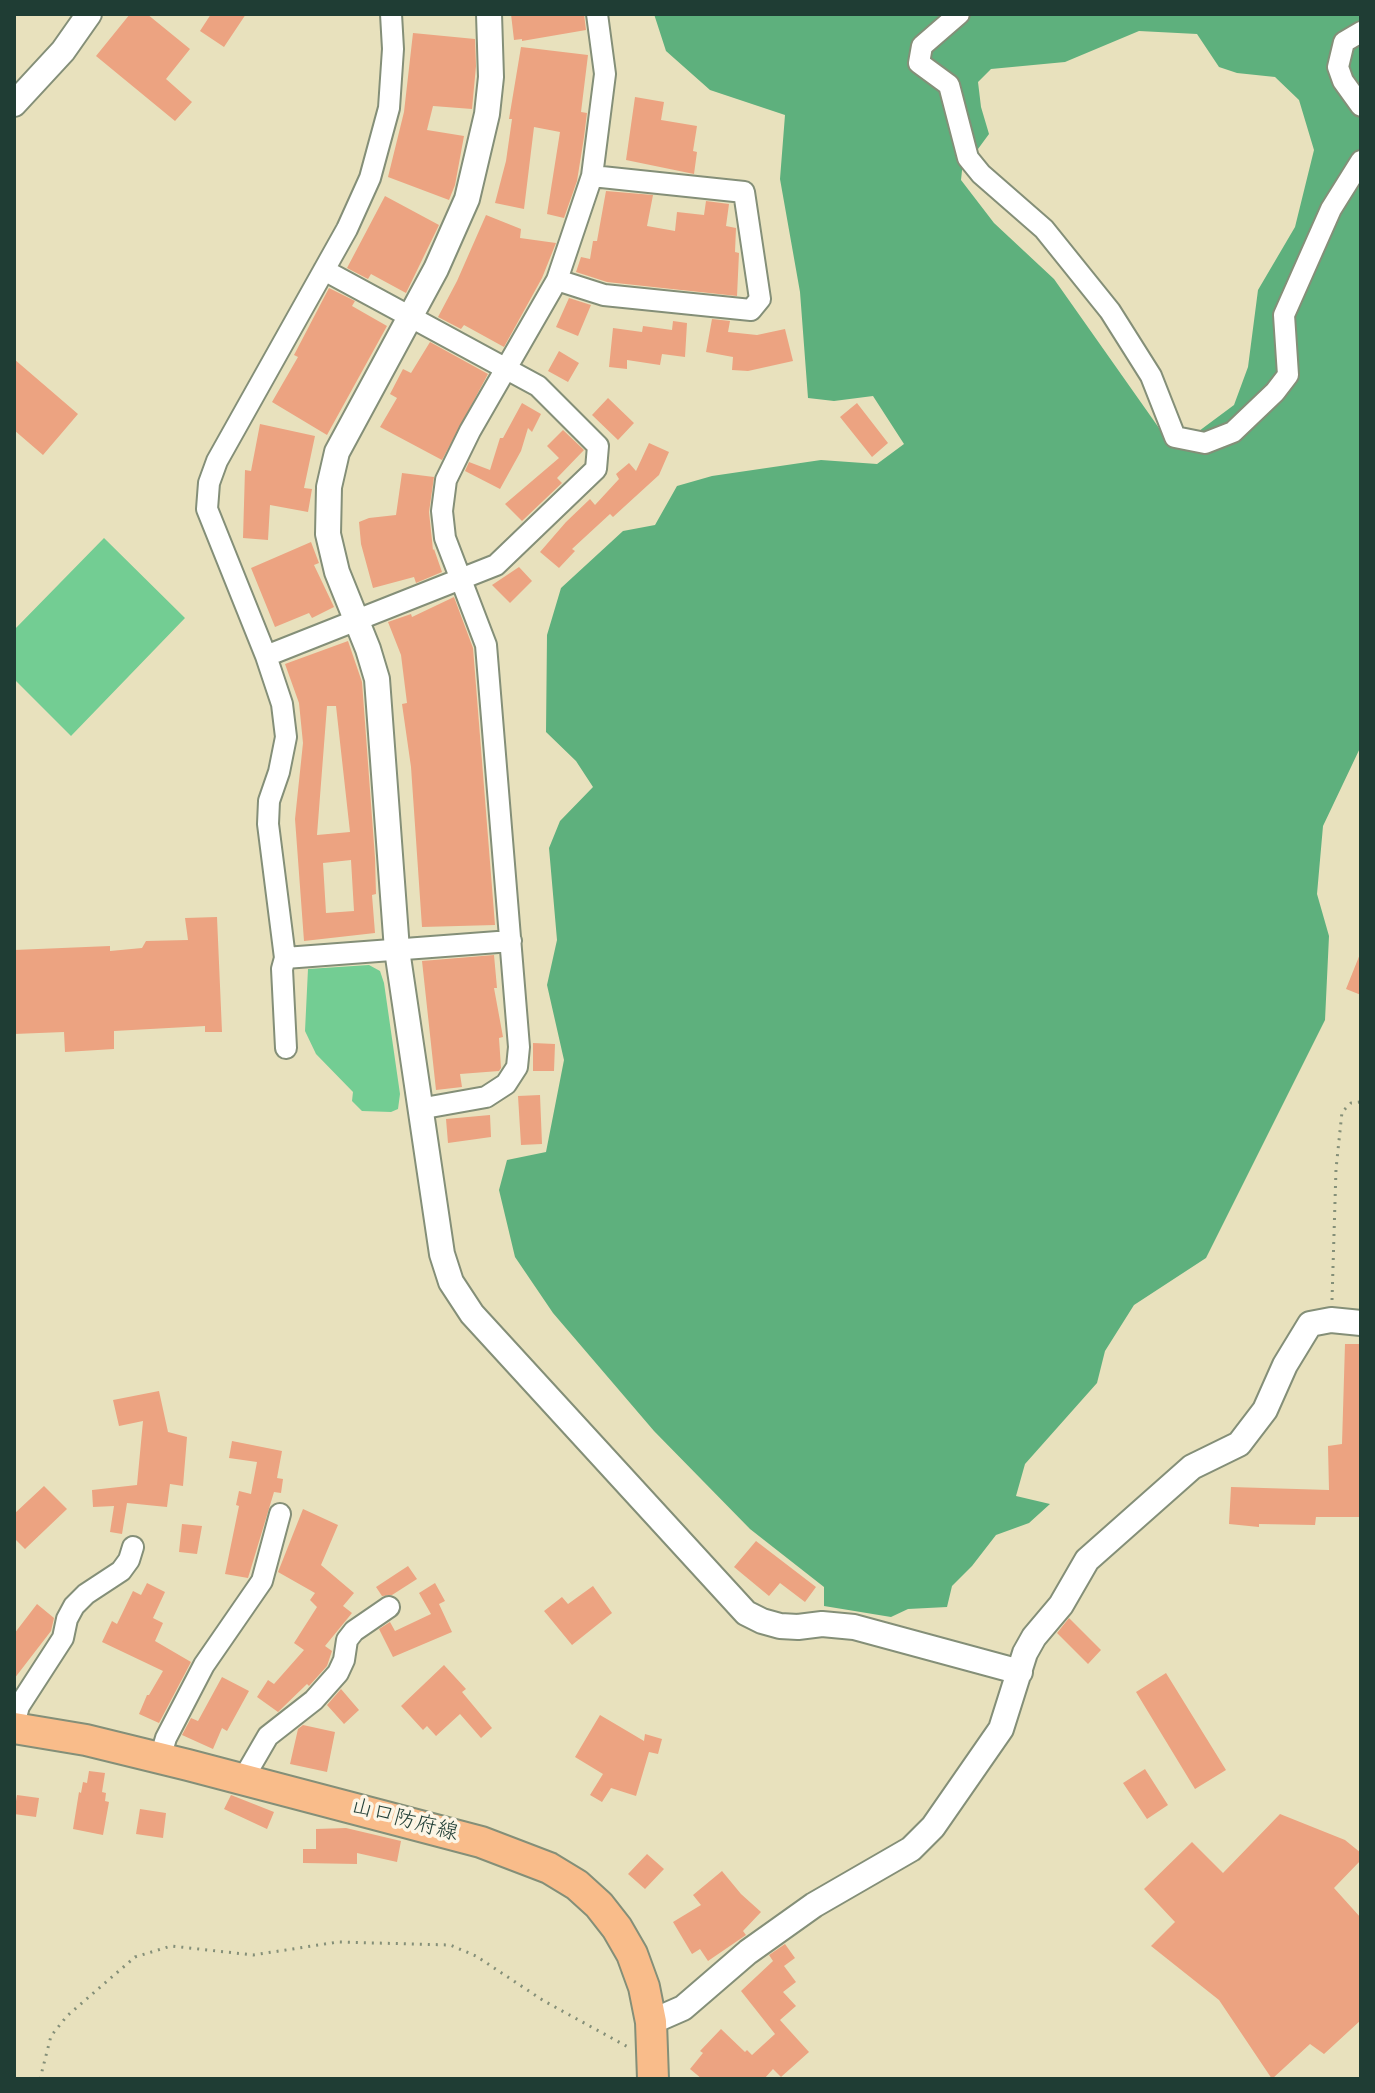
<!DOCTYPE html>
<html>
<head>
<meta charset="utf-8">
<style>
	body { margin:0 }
	#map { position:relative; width:1375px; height:2093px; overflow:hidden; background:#e8e1bd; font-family:Kalam,sans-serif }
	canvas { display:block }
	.frame { position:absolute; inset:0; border:16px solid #1f3d34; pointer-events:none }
</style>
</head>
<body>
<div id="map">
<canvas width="1375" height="2093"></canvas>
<div class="frame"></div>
</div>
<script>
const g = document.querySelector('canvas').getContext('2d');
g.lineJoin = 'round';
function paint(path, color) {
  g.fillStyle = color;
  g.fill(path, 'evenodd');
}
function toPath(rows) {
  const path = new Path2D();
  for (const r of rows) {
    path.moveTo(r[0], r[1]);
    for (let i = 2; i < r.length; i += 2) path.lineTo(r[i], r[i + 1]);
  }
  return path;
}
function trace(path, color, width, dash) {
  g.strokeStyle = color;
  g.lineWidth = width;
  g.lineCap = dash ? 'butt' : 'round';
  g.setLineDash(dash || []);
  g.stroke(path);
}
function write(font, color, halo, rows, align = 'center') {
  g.font = font + ' Kalam,"Klee One",sans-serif';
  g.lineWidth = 7;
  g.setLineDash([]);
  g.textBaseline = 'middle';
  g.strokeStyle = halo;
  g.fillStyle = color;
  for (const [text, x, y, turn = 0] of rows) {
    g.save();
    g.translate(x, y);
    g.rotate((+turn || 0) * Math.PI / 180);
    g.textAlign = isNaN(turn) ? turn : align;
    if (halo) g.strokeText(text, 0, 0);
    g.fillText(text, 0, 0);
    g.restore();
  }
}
paint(toPath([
	[104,538,185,618,71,736,14,679,14,630],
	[369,965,380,971,384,983,400,1094,398,1109,391,1112,362,1111,352,1101,353,1092,316,1054,305,1031,308,969]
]), '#73cd93');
paint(toPath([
	[654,14,1361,14,1361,746,1323,826,1317,894,1329,936,1325,1020,1206,1258,1134,1305,1105,1351,1097,1383,1025,1464,1016,1496,1050,1504,1029,1523,996,1535,972,1566,952,1586,947,1607,908,1609,891,1617,824,1606,824,1587,750,1529,654,1431,553,1313,515,1257,499,1190,507,1160,546,1152,564,1060,547,985,557,940,549,848,560,821,593,787,576,761,546,732,547,635,561,588,623,531,655,525,677,486,712,476,821,460,877,464,904,444,873,396,834,401,808,398,800,292,780,179,785,115,710,90,666,51],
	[1139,31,1197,34,1219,67,1237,73,1275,77,1299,100,1314,150,1295,227,1258,290,1248,367,1234,405,1199,431,1159,428,1054,279,994,223,961,180,963,161,978,149,989,134,981,107,978,82,991,69,1065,62]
]), '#5eb07d');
paint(toPath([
	[130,14,147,14,190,49,166,79,192,102,175,121,96,56],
	[211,14,246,14,224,47,200,31],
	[511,14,584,14,586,30,522,41,522,39,514,40],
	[413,33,475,39,476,66,472,109,433,106,427,130,464,136,455,185,449,200,388,177,404,112],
	[521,47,588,55,581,112,587,113,584,137,577,181,564,218,547,214,560,132,534,127,524,209,495,203,506,161,512,119,509,119],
	[635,97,664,102,661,120,697,126,693,151,697,152,694,174,626,160],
	[606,191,653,195,647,226,675,231,677,212,704,215,706,201,729,204,726,226,736,228,735,252,739,253,737,296,607,282,576,272,581,257,590,259,593,241,597,241],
	[385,196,439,225,406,293,371,274,368,279,347,268],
	[486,215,521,229,520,238,556,243,542,278,504,347,464,325,461,329,438,317,457,281],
	[329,288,355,301,352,306,387,326,327,435,272,402,298,357,294,355],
	[569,298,591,305,578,336,556,327],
	[712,319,730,321,728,332,757,335,785,329,793,361,748,371,732,370,733,357,706,352],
	[673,321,687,323,685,357,662,354,660,365,627,360,627,369,609,367,613,328,642,332,643,326,672,330],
	[430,342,488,374,442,460,380,427,397,398,390,394,403,369,411,373],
	[559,351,579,363,568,382,548,371],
	[14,359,78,414,43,455,14,430],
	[608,398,634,423,618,440,592,415],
	[522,403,541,414,532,432,528,428,521,451,500,489,465,471,469,462,490,470,500,438,503,438],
	[857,403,888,443,872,457,840,417],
	[260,424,315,436,304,488,312,489,308,512,270,505,268,540,243,538,245,470,251,471],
	[563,430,584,450,557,478,562,483,522,521,505,504,559,458,547,446],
	[649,443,669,452,659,475,613,517,610,514,572,549,575,551,559,568,540,552,566,522,590,499,595,505,619,479,616,474,629,463,636,471],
	[402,473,434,477,429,512,433,550,434,549,442,572,416,583,414,577,373,588,361,544,359,522,369,518,396,515],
	[311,542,319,563,314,565,334,607,312,618,309,613,275,627,251,568],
	[519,567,532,581,510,603,492,585],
	[454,597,473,648,495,925,422,927,411,767,402,704,407,703,401,655,388,622,411,614,412,617],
	[348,641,362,682,375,858,376,894,372,895,375,933,304,941,295,819,303,743,299,703,285,664],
	[327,706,336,706,350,832,317,835],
	[351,860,354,911,326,913,323,863],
	[217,917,222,1032,205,1032,205,1026,114,1031,114,1049,65,1052,64,1032,14,1034,14,950,110,946,110,951,142,948,146,941,188,940,185,918],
	[1360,954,1361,954,1361,995,1346,989],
	[494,955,497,988,494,988,503,1037,499,1038,501,1068,499,1071,460,1074,462,1087,436,1090,422,961],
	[533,1043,555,1044,554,1071,533,1071],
	[540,1095,542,1144,521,1145,518,1096],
	[490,1115,491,1137,448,1143,446,1119],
	[1345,1344,1361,1344,1361,1517,1316,1517,1315,1525,1259,1524,1259,1527,1229,1524,1231,1487,1329,1490,1328,1446,1342,1444],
	[159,1391,168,1432,187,1437,183,1486,170,1484,167,1507,127,1503,122,1534,110,1532,114,1506,93,1507,92,1490,137,1485,143,1421,119,1426,113,1400],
	[232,1441,282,1451,277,1478,283,1479,281,1493,274,1492,248,1578,225,1574,239,1506,236,1505,239,1491,251,1494,257,1462,229,1458],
	[44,1486,67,1509,25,1549,14,1538,14,1514],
	[303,1509,338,1525,321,1565,354,1593,343,1606,352,1613,325,1646,332,1651,327,1666,309,1686,307,1684,278,1712,257,1697,268,1680,274,1684,304,1650,294,1643,317,1607,310,1600,315,1593,278,1572],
	[182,1524,202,1526,197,1554,179,1552],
	[756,1541,816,1587,805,1602,780,1583,769,1596,734,1567],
	[408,1566,417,1579,392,1595,382,1596,376,1587],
	[147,1583,165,1592,153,1618,163,1623,155,1641,191,1662,159,1723,139,1714,147,1695,149,1695,163,1671,102,1642,112,1621,117,1624,133,1591,141,1595],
	[435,1583,445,1601,439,1604,452,1632,393,1657,379,1629,390,1622,395,1631,431,1614,419,1593],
	[593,1586,612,1613,572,1645,544,1611,562,1597,568,1604],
	[37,1604,54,1618,51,1631,14,1679,14,1634],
	[1069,1618,1101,1650,1088,1664,1057,1633],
	[444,1665,466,1689,462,1692,492,1728,481,1738,460,1714,436,1736,427,1726,423,1730,401,1706],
	[1166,1673,1226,1770,1195,1789,1136,1692],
	[222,1677,249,1691,227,1731,222,1728,213,1749,182,1735,191,1718,198,1721],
	[341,1689,359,1710,344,1724,327,1705],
	[600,1715,644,1741,645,1734,662,1739,658,1754,649,1752,636,1796,611,1788,602,1802,590,1795,603,1774,575,1757],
	[303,1725,335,1732,327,1772,290,1764,298,1729],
	[1145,1769,1168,1805,1147,1819,1123,1783],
	[89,1771,105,1773,102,1792,106,1793,105,1801,109,1802,103,1835,73,1829,79,1792,81,1793,83,1782,87,1783],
	[17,1795,39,1798,36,1817,14,1814],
	[231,1795,274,1812,267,1829,224,1809],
	[140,1809,166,1813,163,1838,136,1834],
	[1280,1814,1345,1840,1361,1853,1361,1860,1334,1888,1361,1918,1361,2020,1324,2054,1310,2044,1272,2079,1219,2000,1151,1946,1175,1922,1144,1889,1192,1842,1223,1873],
	[346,1828,401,1841,397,1862,357,1853,357,1864,303,1863,303,1849,316,1849,316,1829],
	[647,1854,664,1869,645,1889,628,1874],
	[722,1871,741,1894,761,1912,743,1931,746,1935,708,1961,700,1949,692,1954,673,1922,701,1905,693,1895],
	[785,1944,795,1958,784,1966,796,1982,783,1992,796,2006,780,2020,809,2052,781,2077,773,2069,764,2079,702,2079,690,2069,703,2053,700,2051,721,2029,745,2052,747,2050,752,2055,775,2034,741,1991,773,1961,769,1955]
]), '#eca381');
const minor = toPath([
	[391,14,393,49,389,108,370,178,347,229,217,461,209,483,207,509,266,656,282,704,286,737,279,772,269,801,268,824,285,958,511,941],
	[959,14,922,46,919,63,949,85,968,158,981,174,1044,229,1110,311,1151,376,1175,437,1205,443,1233,432,1275,392,1288,375,1284,315,1331,209,1361,161],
	[1361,32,1344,42,1338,67,1343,81,1361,106],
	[557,280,604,295,751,310,760,299,744,192,592,176],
	[266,656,496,565,596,469,598,446,538,386,324,270],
	[285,958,282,969,286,1048],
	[419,1109,486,1097,506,1084,517,1067,519,1047,486,645,445,538,442,511,446,480,470,431,557,280,592,176,605,74,597,14],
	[14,1724,19,1706,63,1638,67,1619,74,1606,86,1594,121,1571,129,1560,133,1547],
	[160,1758,166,1738,204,1665,262,1581,280,1514],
	[243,1779,268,1736,314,1700,338,1673,344,1660,347,1640,354,1631,389,1607]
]);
const tertiary = toPath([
	[489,14,491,77,487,114,467,199,436,269,337,452,329,487,328,534,337,572,368,649,377,679,397,950,442,1254,451,1282,472,1314,746,1613,762,1621,780,1626,798,1627,822,1624,854,1627,1020,1672],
	[14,104,63,51,89,14],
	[651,2022,683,2008,748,1952,814,1905,911,1849,933,1827,1001,1729,1025,1653,1034,1637,1061,1605,1087,1560,1192,1467,1239,1444,1265,1410,1285,1365,1310,1324,1331,1320,1361,1323]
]);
const primary = toPath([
	[14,1728,86,1740,188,1765,481,1842,549,1868,577,1885,599,1905,617,1928,632,1954,644,1987,651,2022,653,2079]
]);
trace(minor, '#848f78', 24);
trace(tertiary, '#848f78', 28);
trace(primary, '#848f78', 34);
trace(toPath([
	[1332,1300,1336,1169,1342,1112,1351,1103,1361,1102],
	[40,2079,51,2036,67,2016,135,1957,171,1946,253,1955,338,1942,450,1945,476,1956,544,2001,628,2047]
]), '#848f78', 3, [2, 6]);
trace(minor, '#fff', 20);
trace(tertiary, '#fff', 24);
trace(primary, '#f9bc8a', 30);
write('22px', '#1f3d34', '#fcf5e5', [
	["山口防府線",404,1822,15]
]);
</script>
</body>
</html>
